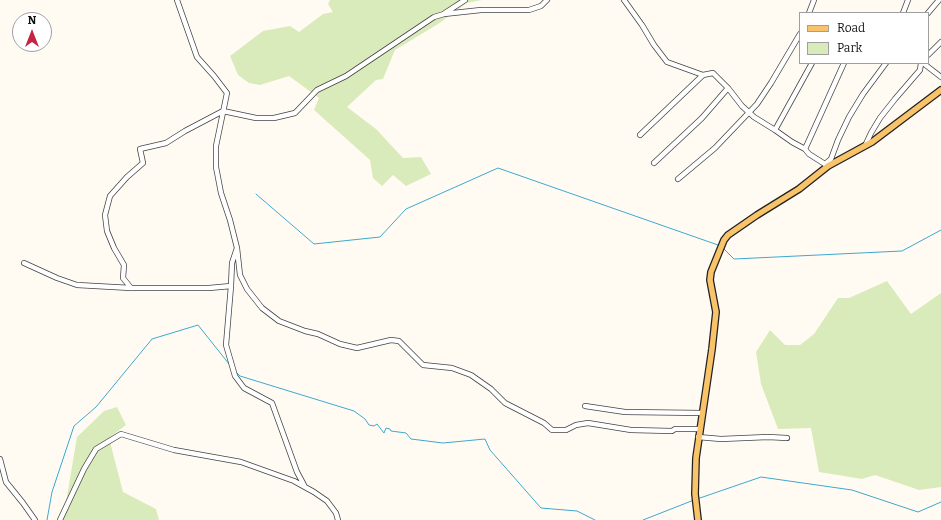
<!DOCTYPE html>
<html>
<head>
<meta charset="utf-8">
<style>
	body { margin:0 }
	#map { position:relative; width:941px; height:520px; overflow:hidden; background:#fffbf3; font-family:Bitter,serif }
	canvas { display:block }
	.legend { position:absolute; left:799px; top:12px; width:130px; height:52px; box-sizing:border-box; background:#fff; border:1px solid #9f9f9f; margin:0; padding:5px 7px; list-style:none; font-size:12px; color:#101010 }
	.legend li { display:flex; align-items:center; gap:8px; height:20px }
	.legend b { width:20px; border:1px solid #9f9f9f }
	.north { position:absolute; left:12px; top:12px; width:40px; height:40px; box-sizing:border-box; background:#fff; border:1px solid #9f9f9f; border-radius:50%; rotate:0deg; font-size:11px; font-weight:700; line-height:16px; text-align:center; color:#101010 }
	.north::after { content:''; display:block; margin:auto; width:14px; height:18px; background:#c32542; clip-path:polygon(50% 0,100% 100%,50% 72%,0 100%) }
</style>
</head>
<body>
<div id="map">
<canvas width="941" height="520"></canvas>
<ul class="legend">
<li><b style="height:5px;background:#f9c369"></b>Road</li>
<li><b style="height:11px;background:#daebbb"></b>Park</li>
</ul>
<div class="north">N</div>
</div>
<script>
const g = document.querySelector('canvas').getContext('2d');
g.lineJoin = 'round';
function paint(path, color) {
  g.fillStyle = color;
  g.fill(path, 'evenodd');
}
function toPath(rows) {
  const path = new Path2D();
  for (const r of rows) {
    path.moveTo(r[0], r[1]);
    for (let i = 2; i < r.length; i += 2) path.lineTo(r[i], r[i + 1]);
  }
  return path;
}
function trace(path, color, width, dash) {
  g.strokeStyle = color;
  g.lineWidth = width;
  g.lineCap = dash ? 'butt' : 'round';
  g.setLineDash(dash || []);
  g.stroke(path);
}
paint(toPath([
	[330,0,482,0,467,3,438,24,395,50,383,79,376,80,347,107,376,129,403,158,421,157,431,174,406,186,393,175,382,186,373,178,370,160,314,110,319,98,289,76,260,85,249,83,238,75,230,56,263,31,290,26,299,32,323,14,333,12,328,4],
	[887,281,911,314,941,293,941,487,919,490,875,475,862,479,819,472,811,428,778,429,761,384,756,352,770,330,785,345,800,345,814,334,838,298,849,298],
	[117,407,126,425,109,438,123,492,156,509,159,520,63,520,77,437,104,411]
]), '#daebbb');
trace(toPath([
	[256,194,314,244,380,237,406,209,498,168,718,245],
	[723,248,734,259,902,251,941,230],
	[237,373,240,376,354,411,365,419,369,425,374,426,377,424,384,433,386,428,390,429,391,431,406,433,411,439,443,443,485,439,490,450,541,508,577,511,595,520],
	[697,499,761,477,852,490,918,512,941,502],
	[47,520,52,492,74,426,96,407,152,339,198,325,229,364],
	[643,520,694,500]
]), '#3da8cf', 1);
const minor = toPath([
	[624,0,642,25,654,45,667,62,703,75],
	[445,13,465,0],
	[809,13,814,0],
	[903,13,908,0],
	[928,13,939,0],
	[928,55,941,42],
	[923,63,941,77],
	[775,130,812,63],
	[640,135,703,75,713,73,728,88,742,106,754,117,775,130,792,142,805,149,809,154,828,166],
	[865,146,871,133,880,118,895,99,920,70,921,63],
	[805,149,844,63],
	[654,163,702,118,728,88],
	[825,164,831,159,838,140,849,117,863,94,886,63],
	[678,179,715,148,757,104,771,83,800,34],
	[237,248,240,275,247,289,262,308,279,321,305,331,318,334,340,344,357,348,391,340,399,341,423,365,452,368,471,375,491,389,505,403,544,423,552,430,566,430,576,425,588,423,631,430,672,431,675,429,700,429],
	[24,263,57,278,77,285,131,288,209,288,231,286,232,263,237,248,230,220,221,193,216,167,216,146,227,93,214,76,197,57,177,0],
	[231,286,226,345,235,376,244,388,272,403,297,472,304,485],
	[131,288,123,278,124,265,114,248,107,231,105,215,110,196,127,177,143,163,140,149,166,143,185,131,223,111,256,118,274,118,295,113,317,90,346,76,434,17,444,14,481,10,529,10,541,6,547,0],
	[585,406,625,412,703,413],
	[698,437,721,439,768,437,787,438],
	[0,459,6,482,23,503,35,520],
	[60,520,84,469,96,449,121,434,174,450,241,462,294,481,314,492,327,501,336,513,338,520]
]);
const major = toPath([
	[698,520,695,494,696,458,712,349,716,312,710,280,711,272,724,240,728,235,757,215,799,189,828,166,872,142,941,90]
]);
trace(minor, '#434343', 6);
trace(major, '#212121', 8);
trace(minor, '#fff', 4.5);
trace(major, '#f9c369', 5.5);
</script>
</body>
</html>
